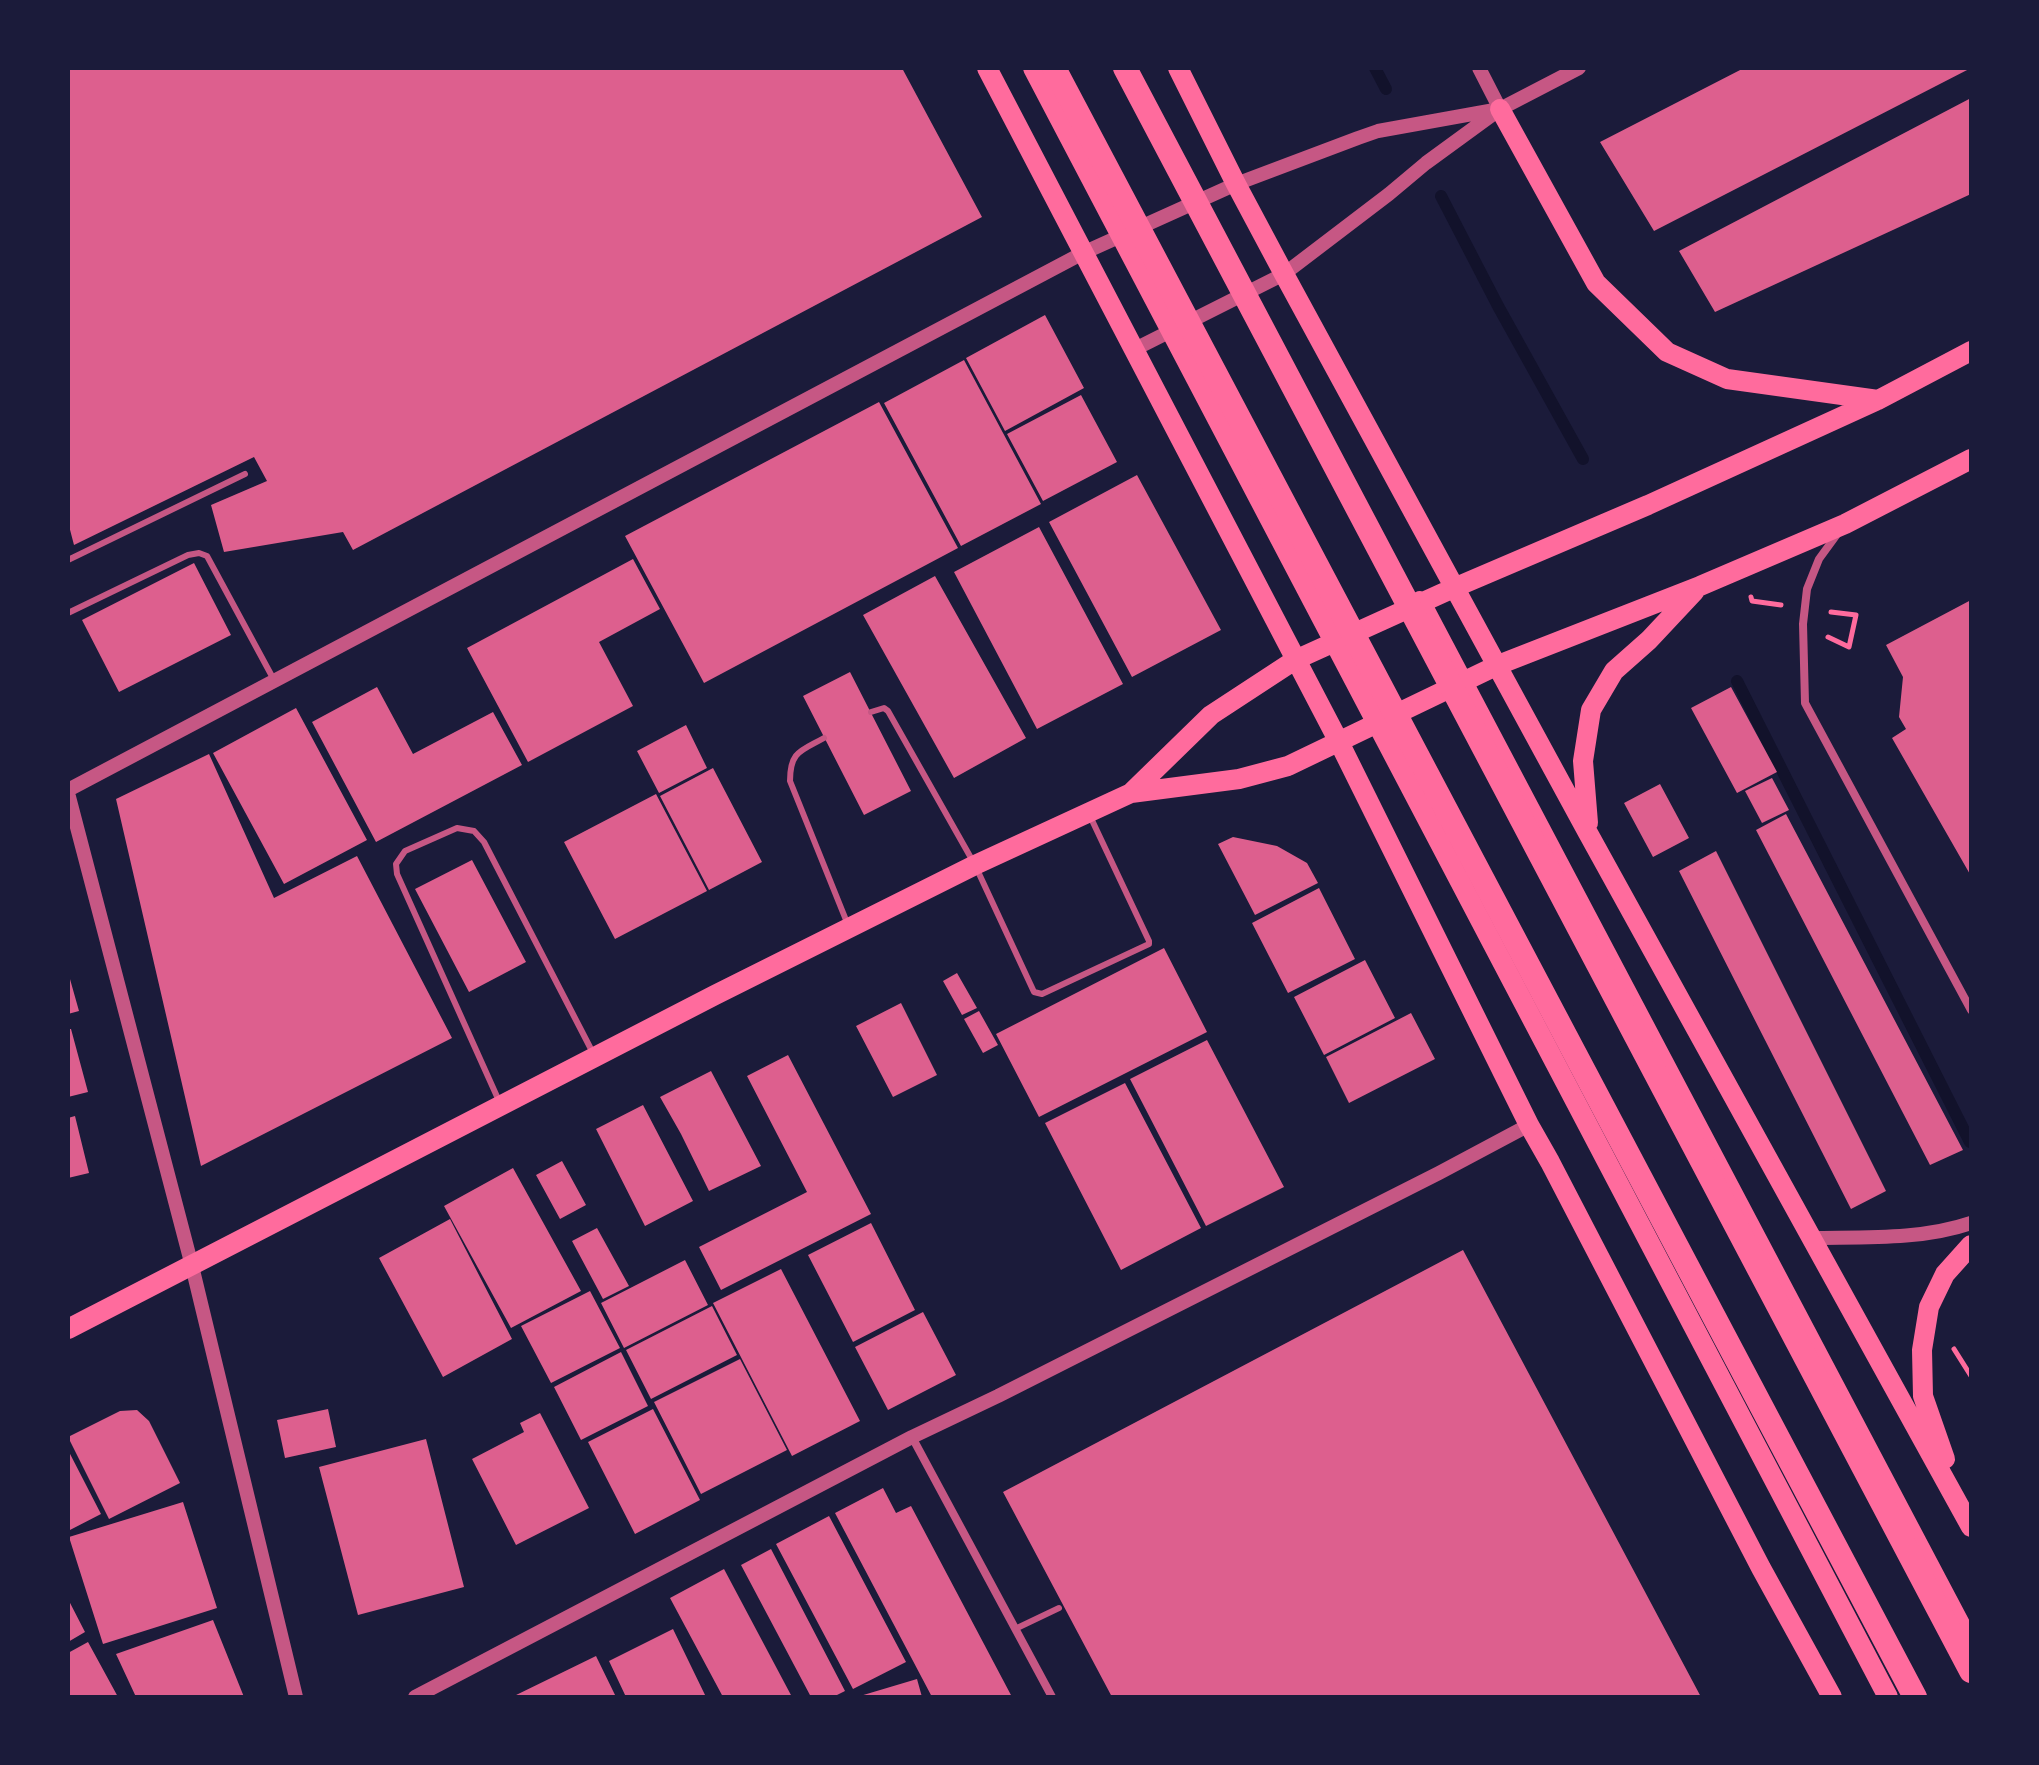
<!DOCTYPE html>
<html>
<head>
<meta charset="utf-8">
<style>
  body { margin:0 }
  #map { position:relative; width:2039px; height:1765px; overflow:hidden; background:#1b1b3a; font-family:"Times New Roman",serif }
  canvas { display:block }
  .frame { position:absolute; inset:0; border:70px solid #1b1b3a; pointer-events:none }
</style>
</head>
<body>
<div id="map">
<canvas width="2039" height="1765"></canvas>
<div class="frame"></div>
</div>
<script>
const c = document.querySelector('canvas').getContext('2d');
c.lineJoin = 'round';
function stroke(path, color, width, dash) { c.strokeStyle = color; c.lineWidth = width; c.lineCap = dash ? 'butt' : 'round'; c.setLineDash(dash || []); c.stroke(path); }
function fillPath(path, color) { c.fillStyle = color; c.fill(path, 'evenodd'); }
stroke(new Path2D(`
  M 1375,68 L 1386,89
  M 1441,196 L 1498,306 L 1583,459
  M 1737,681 L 1970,1142`), '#12122b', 12);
fillPath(new Path2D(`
  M 68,68 L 902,68 L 982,217 L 353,550 L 343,532 L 224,552 L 211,505 L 267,481 L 254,457 L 74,545 L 68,522 Z
  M 1744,68 L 1971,68 L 1654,231 L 1600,142 Z
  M 1971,98 L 1971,194 L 1715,312 L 1679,251 Z
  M 1045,315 L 1084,388 L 1005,431 L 966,358 Z
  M 964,360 L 1041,504 L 961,546 L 884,403 Z
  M 1081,395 L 1117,462 L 1043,501 L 1007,434 Z
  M 879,402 L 958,548 L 704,683 L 625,536 Z
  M 1137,475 L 1221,630 L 1132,677 L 1049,522 Z
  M 1039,527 L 1123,684 L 1037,729 L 954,572 Z
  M 633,559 L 660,609 L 599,642 L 633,706 L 528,762 L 467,648 Z
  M 194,563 L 231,635 L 119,692 L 82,620 Z
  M 935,576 L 1026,738 L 954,778 L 863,615 Z
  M 1971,600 L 1971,876 L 1892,738 L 1906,729 L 1899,717 L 1903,677 L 1886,645 Z
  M 850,672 L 911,791 L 864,815 L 803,696 Z
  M 377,687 L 413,754 L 493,712 L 522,765 L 376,842 L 312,722 Z
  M 1731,687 L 1777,772 L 1737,793 L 1691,708 Z
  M 296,708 L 367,840 L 284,884 L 213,753 Z
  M 686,725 L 707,768 L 659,793 L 637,751 Z
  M 209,754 L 274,898 L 357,856 L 452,1038 L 201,1166 L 116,799 Z
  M 713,768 L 762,862 L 709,890 L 660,796 Z
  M 1772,778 L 1789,810 L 1762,823 L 1745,791 Z
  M 1660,784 L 1689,838 L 1653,857 L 1624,803 Z
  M 656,794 L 707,891 L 615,939 L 564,842 Z
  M 1786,814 L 1963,1150 L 1930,1165 L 1756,830 Z
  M 1233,837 L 1277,846 L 1307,863 L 1318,883 L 1255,915 L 1218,844 Z
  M 1716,851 L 1886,1191 L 1851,1209 L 1679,871 Z
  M 472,860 L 526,962 L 469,992 L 415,889 Z
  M 1319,888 L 1355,959 L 1288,993 L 1252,923 Z
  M 1164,948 L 1207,1032 L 1039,1117 L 996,1034 Z
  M 1365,960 L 1395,1018 L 1324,1055 L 1294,997 Z
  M 68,972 L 79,1011 L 68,1014 Z
  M 957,973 L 977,1008 L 962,1015 L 943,981 Z
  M 901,1003 L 937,1075 L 893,1097 L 856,1026 Z
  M 979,1011 L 998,1045 L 983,1053 L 964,1019 Z
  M 1411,1013 L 1435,1059 L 1349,1103 L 1326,1057 Z
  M 68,1029 L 71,1029 L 88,1092 L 68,1097 Z
  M 1207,1040 L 1284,1187 L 1206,1226 L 1130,1079 Z
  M 788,1055 L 871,1214 L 721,1290 L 699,1247 L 807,1192 L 747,1076 Z
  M 711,1071 L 761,1166 L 709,1191 L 681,1134 L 660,1097 Z
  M 1125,1083 L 1201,1228 L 1121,1270 L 1045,1123 Z
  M 643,1105 L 693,1201 L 645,1226 L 596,1129 Z
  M 75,1116 L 89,1173 L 68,1178 L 68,1118 Z
  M 562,1161 L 586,1205 L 560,1219 L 536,1175 Z
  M 513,1168 L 581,1291 L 511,1328 L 444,1206 Z
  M 450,1219 L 512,1339 L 443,1377 L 379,1258 Z
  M 871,1223 L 915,1310 L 853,1342 L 808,1255 Z
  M 597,1228 L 629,1286 L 603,1299 L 572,1241 Z
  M 1463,1250 L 1701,1697 L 1112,1697 L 1003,1492 Z
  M 685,1260 L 708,1305 L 624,1348 L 601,1303 Z
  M 781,1269 L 860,1421 L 792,1456 L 713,1303 Z
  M 590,1291 L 620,1348 L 551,1383 L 521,1326 Z
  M 712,1306 L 737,1355 L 651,1399 L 626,1350 Z
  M 923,1312 L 956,1375 L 888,1410 L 855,1347 Z
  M 621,1352 L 648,1406 L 581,1440 L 554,1387 Z
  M 740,1359 L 787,1450 L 701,1494 L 654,1402 Z
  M 328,1409 L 336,1447 L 285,1458 L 277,1420 Z
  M 653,1409 L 700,1500 L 635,1534 L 588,1442 Z
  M 137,1410 L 149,1421 L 180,1483 L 109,1519 L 68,1437 L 120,1411 Z
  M 540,1413 L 589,1508 L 516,1545 L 472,1459 L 524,1432 L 520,1423 Z
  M 426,1439 L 464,1587 L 358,1615 L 319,1467 Z
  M 68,1450 L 101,1514 L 68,1531 Z
  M 883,1488 L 896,1513 L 911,1506 L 1012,1697 L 932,1697 L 835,1513 Z
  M 183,1502 L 217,1608 L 103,1644 L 69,1537 Z
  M 829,1516 L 906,1662 L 853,1689 L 776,1544 Z
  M 771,1549 L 845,1691 L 833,1697 L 811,1697 L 741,1565 Z
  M 724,1569 L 792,1697 L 723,1697 L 670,1598 Z
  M 68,1599 L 85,1632 L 68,1642 Z
  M 213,1620 L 244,1697 L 136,1697 L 116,1654 Z
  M 673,1629 L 706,1697 L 626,1697 L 609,1661 Z
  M 88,1642 L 118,1697 L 68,1697 L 68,1653 Z
  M 596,1656 L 616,1697 L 512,1697 Z
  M 917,1679 L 922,1697 L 860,1697 L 860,1696 Z`), '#dd5f8e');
stroke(new Path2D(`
  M 1751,597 L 1752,601 L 1781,605
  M 1828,637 L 1849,647 L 1856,615 L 1831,612
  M 1954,1349 L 1971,1376`), '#ff6b9d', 5);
stroke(new Path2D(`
  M 68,560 L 245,474
  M 68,613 L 188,555 L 199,553 L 207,556 L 274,680
  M 871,712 L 884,708 L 888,711 L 975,865 L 1034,992 L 1042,994 L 1149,944 L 1149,941 L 1090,816
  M 824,738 C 801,751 790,751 790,781 L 848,925
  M 499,1101 L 397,874 L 396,864 L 405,851 L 457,828 L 474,831 L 484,842 L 593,1053
  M 1015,1629 L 1059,1608`), '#c65784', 6);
stroke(new Path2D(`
  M 1838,533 L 1819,559 L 1807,589 L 1803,624 L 1805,703 L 1971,1010
  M 912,1437 L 1052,1697`), '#c65784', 8);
stroke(new Path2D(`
  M 1479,68 L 1500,109
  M 1133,350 L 1284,274 L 1389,194 L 1426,163 L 1500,109 L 1579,68
  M 68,790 L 1083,253 L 1236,184 L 1358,138 L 1378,131 L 1500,109
  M 68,793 L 192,1266 L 296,1697
  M 1812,1238 C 1865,1237 1921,1240 1971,1223
  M 415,1697 L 912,1437 L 998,1396 L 1439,1173 L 1529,1125`), '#c65784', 14);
stroke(new Path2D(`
  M 987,68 L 1339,742 L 1529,1125 L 1550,1162 L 1761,1568 L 1832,1697
  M 1033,68 L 1888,1697
  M 1178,68 L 1236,184 L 1284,274 L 1588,833 L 1971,1527
  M 1500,109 L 1596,283 L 1667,352 L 1727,379 L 1878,400
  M 1420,601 L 1971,1645
  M 1131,793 L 1211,715 L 1295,660 L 1456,587 L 1648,505 L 1878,400 L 1971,351
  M 1588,823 L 1583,761 L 1591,710 L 1614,671 L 1649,640 L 1694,592
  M 68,1329 L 715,995 L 975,865 L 1131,793 L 1239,779 L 1288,766 L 1498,665 L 1700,586 L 1845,524 L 1971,459
  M 1945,1459 L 1923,1396 L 1922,1350 L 1929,1307 L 1945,1274 L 1971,1245`), '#ff6b9d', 20);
stroke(new Path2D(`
  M 1054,68 L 1915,1697
  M 1125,68 L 1971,1671`), '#ff6b9d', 24);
</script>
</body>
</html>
